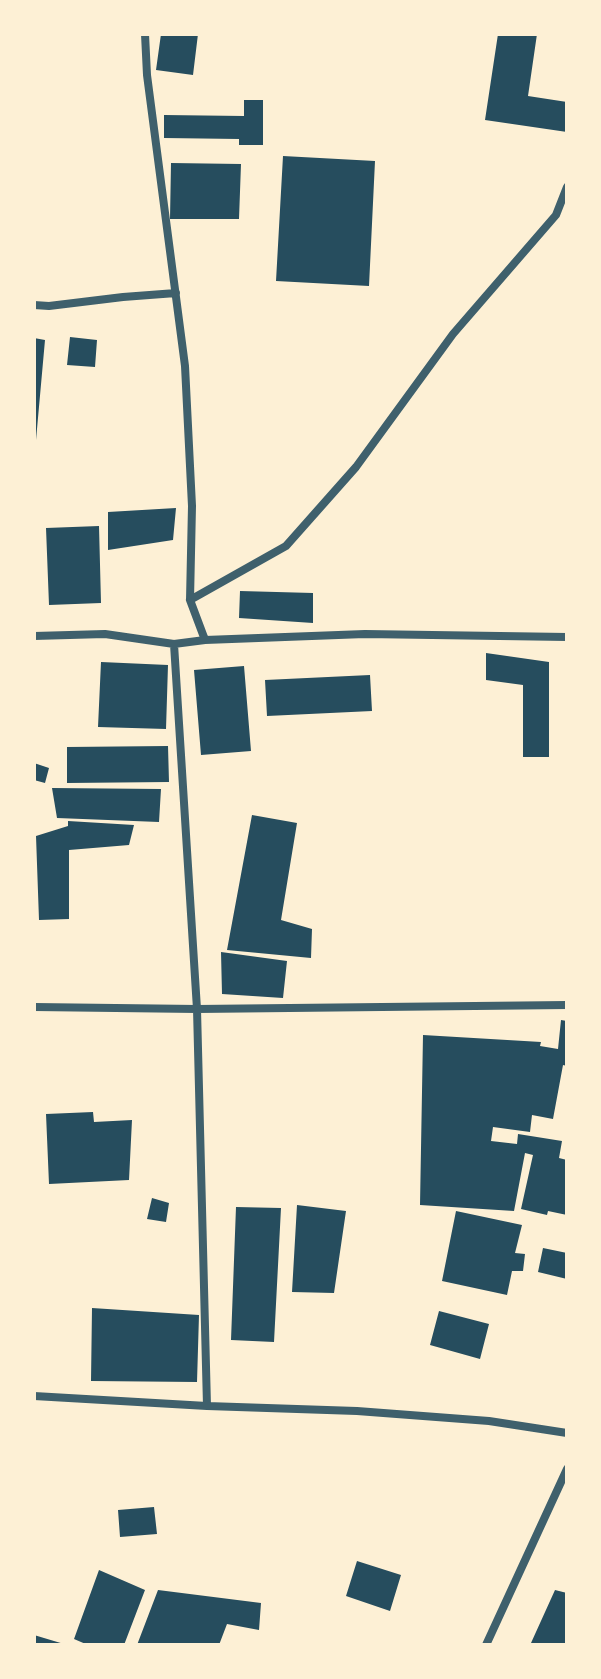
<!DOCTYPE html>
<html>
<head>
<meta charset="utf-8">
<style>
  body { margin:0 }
  #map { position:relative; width:601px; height:1679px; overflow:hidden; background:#fdf0d5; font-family:Jost,sans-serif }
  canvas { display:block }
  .frame { position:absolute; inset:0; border:36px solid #fdf0d5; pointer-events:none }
</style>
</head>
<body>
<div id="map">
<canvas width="601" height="1679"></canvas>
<div class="frame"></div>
</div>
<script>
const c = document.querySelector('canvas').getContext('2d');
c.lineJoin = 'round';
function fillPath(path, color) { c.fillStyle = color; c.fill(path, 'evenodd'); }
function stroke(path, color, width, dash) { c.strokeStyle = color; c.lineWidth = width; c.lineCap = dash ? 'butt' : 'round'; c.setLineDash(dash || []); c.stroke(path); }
fillPath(new Path2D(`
  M 161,34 L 198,34 L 193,75 L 156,70 Z
  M 498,34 L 537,34 L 528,96 L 567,102 L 567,132 L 485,120 Z
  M 244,100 L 263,100 L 263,145 L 239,145 L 239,139 L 164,138 L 164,115 L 244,116 Z
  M 283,156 L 375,161 L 369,286 L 276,281 Z
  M 171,163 L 241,164 L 239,219 L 170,219 Z
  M 70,337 L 97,340 L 95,367 L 67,365 Z
  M 34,338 L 45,340 L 36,440 L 34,440 Z
  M 176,508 L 173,540 L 108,550 L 108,512 Z
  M 99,526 L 101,603 L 49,605 L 46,528 Z
  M 240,591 L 313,593 L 313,623 L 239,618 Z
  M 486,653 L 549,662 L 549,757 L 523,757 L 523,685 L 486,680 Z
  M 101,662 L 168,665 L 166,729 L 98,727 Z
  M 244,666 L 251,751 L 201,755 L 194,670 Z
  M 370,675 L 372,711 L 267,716 L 265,680 Z
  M 168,746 L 169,782 L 67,783 L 67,747 Z
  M 34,763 L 49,768 L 45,783 L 34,780 Z
  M 52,788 L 161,789 L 159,822 L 57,818 Z
  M 252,815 L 297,823 L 281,920 L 312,929 L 311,958 L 227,950 Z
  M 68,821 L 134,825 L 129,845 L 69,850 L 69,919 L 39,920 L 36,836 L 68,826 Z
  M 221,952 L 287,961 L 283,998 L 222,994 Z
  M 561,1020 L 567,1021 L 567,1066 L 563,1065 L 553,1119 L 532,1115 L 530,1132 L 493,1127 L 491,1141 L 517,1144 L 518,1134 L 562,1141 L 559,1158 L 567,1160 L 567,1215 L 548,1211 L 547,1215 L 521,1209 L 533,1155 L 525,1153 L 514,1211 L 420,1205 L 423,1035 L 541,1042 L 540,1046 L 558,1049 Z
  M 93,1112 L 94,1122 L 132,1120 L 129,1180 L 49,1184 L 46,1114 Z
  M 152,1198 L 169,1203 L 166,1222 L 147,1219 Z
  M 297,1205 L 346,1211 L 334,1293 L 292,1292 Z
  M 236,1207 L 281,1208 L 274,1342 L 231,1340 Z
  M 456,1211 L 522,1225 L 515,1253 L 525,1254 L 523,1271 L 512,1271 L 507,1295 L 442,1281 Z
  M 543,1248 L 567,1253 L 567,1279 L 538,1272 Z
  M 92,1308 L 199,1315 L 197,1382 L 91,1381 Z
  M 439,1311 L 489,1324 L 480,1359 L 430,1345 Z
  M 154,1507 L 157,1534 L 120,1537 L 118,1510 Z
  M 357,1561 L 401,1575 L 390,1611 L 346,1596 Z
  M 99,1570 L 145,1590 L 124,1645 L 88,1645 L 74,1639 Z
  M 158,1590 L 261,1603 L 259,1630 L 227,1624 L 219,1645 L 137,1645 Z
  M 555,1590 L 567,1593 L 567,1645 L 532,1645 L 531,1643 Z
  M 34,1635 L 64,1644 L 64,1645 L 34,1645 Z`), '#264d5e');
stroke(new Path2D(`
  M 145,34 L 147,75 L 185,366 L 192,506 L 190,600 L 205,640
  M 34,305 L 49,306 L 123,297 L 176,293
  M 190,600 L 286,546 L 356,467 L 453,334 L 556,215 L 567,187
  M 34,636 L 105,634 L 174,644 L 205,640 L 365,634 L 567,637
  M 174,644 L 197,1009 L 207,1406
  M 34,1007 L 197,1009 L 567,1005
  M 34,1396 L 207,1406 L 357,1411 L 489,1421 L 567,1433
  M 486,1645 L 567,1469`), '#3f606c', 8);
</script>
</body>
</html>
